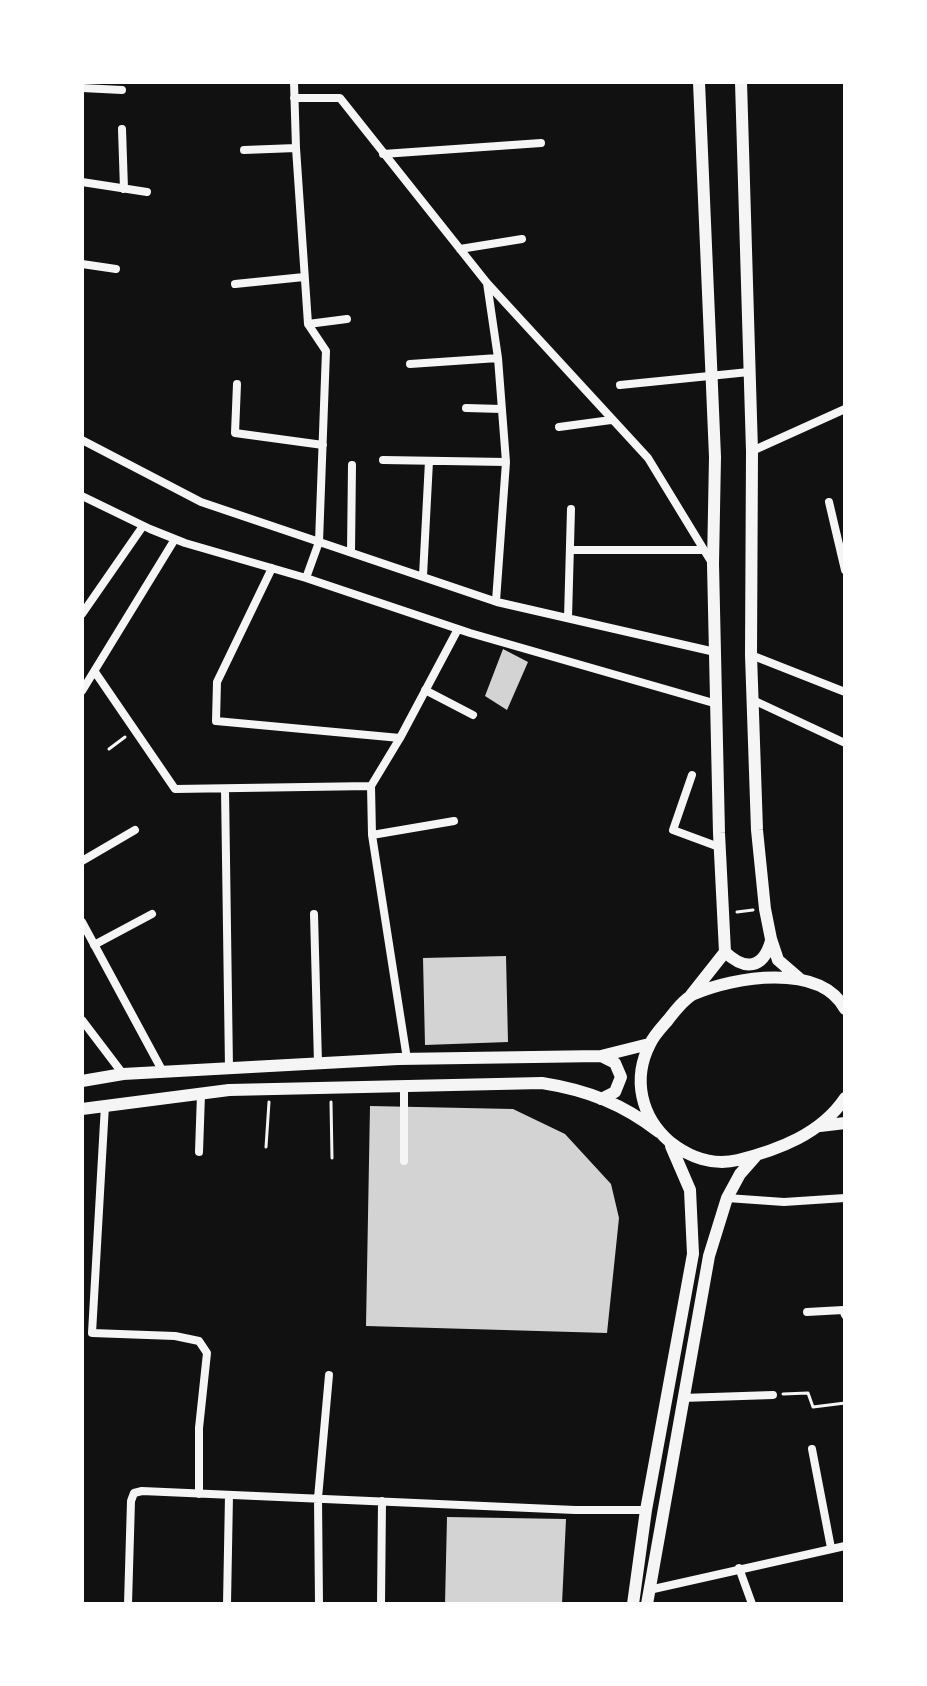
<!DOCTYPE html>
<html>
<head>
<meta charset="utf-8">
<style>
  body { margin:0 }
  #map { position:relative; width:927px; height:1686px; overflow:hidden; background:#111; font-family:Barlow,sans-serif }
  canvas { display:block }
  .frame { position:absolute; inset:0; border:84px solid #fff; pointer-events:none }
</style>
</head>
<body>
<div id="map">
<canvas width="927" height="1686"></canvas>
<div class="frame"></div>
</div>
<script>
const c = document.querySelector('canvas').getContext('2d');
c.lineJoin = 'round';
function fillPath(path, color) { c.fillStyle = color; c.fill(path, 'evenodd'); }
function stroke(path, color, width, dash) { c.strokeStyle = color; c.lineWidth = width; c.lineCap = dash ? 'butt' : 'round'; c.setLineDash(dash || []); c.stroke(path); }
fillPath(new Path2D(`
  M 503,649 L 528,662 L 507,710 L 485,696 Z
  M 506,956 L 508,1042 L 425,1045 L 423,958 Z
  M 370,1106 L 513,1109 L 565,1134 L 611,1184 L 619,1218 L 607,1333 L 366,1326 Z
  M 447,1517 L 566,1519 L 562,1604 L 445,1604 Z`), '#d3d3d3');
stroke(new Path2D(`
  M 109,749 L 125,737
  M 737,912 L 753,910
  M 331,1102 L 332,1158
  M 266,1147 L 269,1102
  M 783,1394 L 808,1393 L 813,1407 L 845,1403`), '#f5f5f5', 3);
stroke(new Path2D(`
  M 294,82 L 296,148 L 308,324 L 326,351 L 319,542 L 306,578
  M 82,88 L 122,90
  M 294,98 L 340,98 L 487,283 L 648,458 L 712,563
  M 122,129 L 124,189
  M 244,150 L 296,148
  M 383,154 L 541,143
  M 82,182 L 147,192
  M 460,249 L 522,239
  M 82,264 L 116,269
  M 487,283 L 498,358 L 506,462 L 496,601
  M 235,284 L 304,277
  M 308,324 L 347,319
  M 410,364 L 498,358
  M 237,384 L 235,433 L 323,445
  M 620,385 L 749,372
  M 466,408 L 502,409
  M 559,427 L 611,420
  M 82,440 L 201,502 L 497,602 L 715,652
  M 752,451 L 845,409
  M 383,460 L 506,462
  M 82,496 L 150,529 L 185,543 L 306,578 L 470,633 L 717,704
  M 829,502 L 845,570
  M 570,550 L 703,550
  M 351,552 L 352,465
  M 272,568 L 217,682 L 216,721 L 400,738
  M 423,576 L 429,461
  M 82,614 L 143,526
  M 568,618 L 571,509
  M 751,655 L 845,692
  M 95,672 L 175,789 L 371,786
  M 425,690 L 473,715
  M 82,691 L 175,539
  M 753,700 L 845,743
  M 692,775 L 673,830 L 719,847
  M 225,789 L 229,1068
  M 372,835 L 454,821
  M 82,861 L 135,830
  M 314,914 L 318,1063
  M 82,922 L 163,1072
  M 94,945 L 152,914
  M 82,1020 L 123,1074
  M 407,1059 L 372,835 L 371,786 L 400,738 L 458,629
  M 105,1105 L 92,1333 L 175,1336 L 199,1341 L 207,1353 L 199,1428 L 199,1494
  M 199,1152 L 201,1094
  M 404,1161 L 404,1086
  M 727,1198 L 784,1202 L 845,1198
  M 807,1312 L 843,1310 L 845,1315
  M 682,1398 L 773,1395
  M 812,1449 L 831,1548
  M 739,1568 L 752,1604
  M 649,1590 L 845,1546
  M 128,1604 L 131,1501 L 134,1493 L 142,1491 L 575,1510 L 646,1510
  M 227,1604 L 229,1495
  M 319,1604 L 318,1498 L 329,1375
  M 381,1604 L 382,1501`), '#f5f5f5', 8);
stroke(new Path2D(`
  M 741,82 L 752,451 L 751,655 L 757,830 L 765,909 L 771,939 L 778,960 L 800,979
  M 725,952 C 745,971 763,969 771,941
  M 691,995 L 725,952 L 719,833 L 713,564 L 715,457 L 699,82
  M 845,1009 C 820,962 733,977 694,994 C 684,999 675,1011 668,1020 C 662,1027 654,1035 650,1044 C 632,1079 641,1117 670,1142 C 689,1157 713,1166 738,1160 C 778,1150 821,1134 845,1098
  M 601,1056 L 615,1063 L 621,1077 L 615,1092 L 601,1099
  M 82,1081 L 123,1074 L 398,1059 L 601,1056 L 649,1044
  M 82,1109 L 229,1090 L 542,1083 C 587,1090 623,1104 659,1132
  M 820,1126 L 845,1123
  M 633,1604 L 646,1510 L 693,1254 L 690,1190 L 671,1146
  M 647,1604 L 709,1256 L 727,1198 L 740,1174 L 755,1157`), '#f5f5f5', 12);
</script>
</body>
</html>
